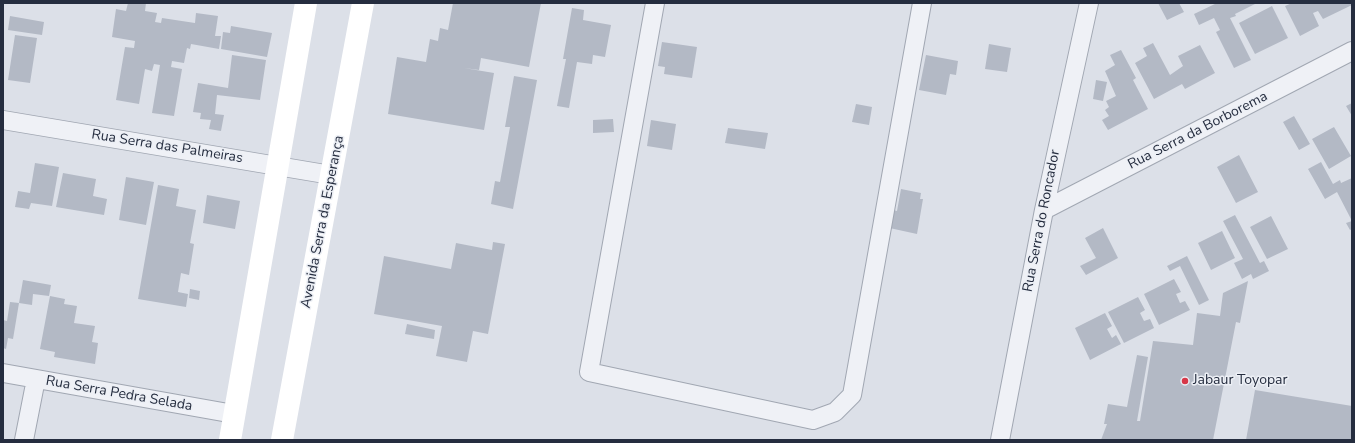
<!DOCTYPE html>
<html>
<head>
<meta charset="utf-8">
<style>
  body { margin:0 }
  #map { position:relative; width:1355px; height:443px; overflow:hidden; background:#dce0e8; font-family:"Nunito Sans",sans-serif }
  canvas { display:block }
  .frame { position:absolute; inset:0; border:4px solid #252d3f; pointer-events:none }
</style>
</head>
<body>
<div id="map">
<canvas width="1355" height="443"></canvas>
<div class="frame"></div>
</div>
<script>
const c = document.querySelector('canvas').getContext('2d');
c.lineJoin = 'round';
function fillPath(path, color) { c.fillStyle = color; c.fill(path, 'evenodd'); }
function stroke(path, color, width, dash) { c.strokeStyle = color; c.lineWidth = width; c.lineCap = dash ? 'butt' : 'round'; c.setLineDash(dash || []); c.stroke(path); }
function write(font, color, halo, rows, align = 'center') {
  c.font = font + ' "Nunito Sans",sans-serif'; c.lineWidth = 3; c.setLineDash([]); c.textBaseline = 'middle'; c.strokeStyle = halo; c.fillStyle = color; for (const [text, x, y, turn = 0] of rows) {
    c.save(); c.translate(x, y); c.rotate((+turn || 0) * Math.PI / 180); c.textAlign = isNaN(turn) ? turn : align; if (halo) c.strokeText(text, 0, 0); c.fillText(text, 0, 0); c.restore();
  }
}
fillPath(new Path2D(`
  M 128,3 L 146,3 L 145,11 L 157,13 L 155,22 L 161,23 L 162,18 L 195,23 L 196,13 L 218,16 L 215,36 L 221,36 L 219,49 L 191,44 L 190,49 L 187,48 L 184,63 L 172,61 L 171,67 L 182,69 L 174,116 L 152,113 L 160,65 L 154,64 L 152,71 L 145,69 L 139,104 L 116,100 L 125,47 L 134,48 L 135,41 L 112,37 L 116,9 L 126,11 Z
  M 453,3 L 541,3 L 529,67 L 481,58 L 479,70 L 464,68 L 494,73 L 484,130 L 388,114 L 397,57 L 426,62 L 430,39 L 438,41 L 440,28 L 448,30 Z
  M 1158,3 L 1179,3 L 1184,12 L 1167,20 Z
  M 1217,3 L 1257,3 L 1235,14 L 1236,16 L 1230,18 L 1251,60 L 1234,68 L 1216,32 L 1220,30 L 1214,18 L 1199,25 L 1194,14 Z
  M 1292,3 L 1352,3 L 1352,5 L 1323,19 L 1318,11 L 1313,13 L 1319,26 L 1300,36 L 1285,6 Z
  M 1272,6 L 1288,38 L 1255,54 L 1239,23 Z
  M 572,8 L 584,10 L 583,20 L 611,25 L 605,57 L 593,55 L 592,64 L 577,62 L 569,108 L 557,106 L 566,59 L 563,59 Z
  M 10,16 L 44,22 L 42,35 L 8,30 Z
  M 231,26 L 272,33 L 267,57 L 221,49 L 223,32 L 230,33 Z
  M 15,35 L 37,38 L 30,83 L 8,80 Z
  M 662,42 L 697,47 L 692,78 L 664,74 L 665,67 L 658,66 Z
  M 1153,43 L 1170,75 L 1183,66 L 1178,56 L 1200,45 L 1215,73 L 1185,89 L 1182,84 L 1154,99 L 1135,63 L 1147,56 L 1143,48 Z
  M 989,44 L 1011,48 L 1007,72 L 985,69 Z
  M 1121,50 L 1136,78 L 1133,80 L 1148,109 L 1108,130 L 1102,120 L 1109,116 L 1105,110 L 1109,107 L 1106,101 L 1116,96 L 1105,71 L 1115,65 L 1110,55 Z
  M 232,55 L 266,60 L 260,100 L 217,95 L 215,114 L 224,115 L 221,131 L 209,129 L 211,120 L 200,119 L 201,113 L 193,112 L 198,83 L 228,88 Z
  M 926,55 L 958,61 L 956,75 L 950,74 L 946,95 L 919,90 Z
  M 514,76 L 537,80 L 513,209 L 491,204 L 495,181 L 500,182 L 510,127 L 505,127 Z
  M 1096,80 L 1107,82 L 1103,101 L 1093,99 Z
  M 1352,103 L 1352,116 L 1346,106 Z
  M 856,104 L 872,107 L 869,125 L 852,122 Z
  M 1294,116 L 1310,144 L 1299,150 L 1283,122 Z
  M 613,119 L 614,132 L 593,133 L 593,120 Z
  M 651,120 L 676,124 L 672,150 L 647,146 Z
  M 1334,127 L 1351,156 L 1329,169 L 1312,139 Z
  M 728,128 L 768,133 L 765,149 L 725,143 Z
  M 1239,155 L 1258,192 L 1236,203 L 1217,167 Z
  M 1321,162 L 1333,184 L 1340,180 L 1341,183 L 1352,178 L 1352,229 L 1350,230 L 1346,223 L 1352,221 L 1337,192 L 1325,199 L 1308,169 Z
  M 35,163 L 59,167 L 52,206 L 31,203 L 29,209 L 15,207 L 18,191 L 30,193 Z
  M 63,173 L 96,179 L 93,196 L 107,199 L 104,215 L 56,207 Z
  M 126,177 L 154,182 L 146,225 L 119,220 Z
  M 158,185 L 179,189 L 176,206 L 196,210 L 190,243 L 194,244 L 189,275 L 181,273 L 178,292 L 188,294 L 186,307 L 138,299 Z
  M 901,189 L 921,193 L 920,199 L 923,199 L 917,234 L 885,227 L 889,209 L 897,211 Z
  M 207,195 L 240,201 L 235,229 L 203,223 Z
  M 1235,215 L 1260,263 L 1264,261 L 1269,271 L 1253,279 L 1251,274 L 1242,279 L 1234,263 L 1243,259 L 1223,221 Z
  M 1271,216 L 1288,249 L 1267,259 L 1250,227 Z
  M 1103,228 L 1118,258 L 1086,275 L 1080,266 L 1096,258 L 1085,238 Z
  M 1222,231 L 1235,258 L 1211,270 L 1198,243 Z
  M 493,242 L 505,244 L 488,334 L 473,331 L 467,362 L 436,356 L 442,326 L 374,314 L 384,256 L 451,269 L 456,243 L 492,250 Z
  M 1187,256 L 1209,300 L 1199,305 L 1180,266 L 1170,271 L 1167,266 Z
  M 1174,279 L 1181,292 L 1176,294 L 1180,303 L 1185,301 L 1190,310 L 1159,325 L 1144,294 Z
  M 23,280 L 51,285 L 49,296 L 33,294 L 32,305 L 19,303 Z
  M 1248,281 L 1240,323 L 1236,322 L 1213,440 L 1101,440 L 1107,424 L 1104,424 L 1108,404 L 1127,407 L 1137,355 L 1148,357 L 1137,421 L 1140,421 L 1153,341 L 1193,345 L 1197,313 L 1220,316 L 1223,293 Z
  M 190,289 L 200,291 L 199,300 L 189,298 Z
  M 50,296 L 65,299 L 64,304 L 77,306 L 74,323 L 95,326 L 92,342 L 98,343 L 95,364 L 54,357 L 55,352 L 40,349 Z
  M 1138,297 L 1145,310 L 1140,313 L 1144,321 L 1150,319 L 1154,328 L 1124,343 L 1108,312 Z
  M 10,302 L 19,303 L 13,339 L 8,338 L 6,349 L 3,348 L 3,320 L 7,321 Z
  M 1105,313 L 1112,326 L 1107,329 L 1112,338 L 1116,335 L 1121,344 L 1090,360 L 1075,328 Z
  M 407,324 L 435,330 L 434,339 L 405,334 Z
  M 1255,390 L 1352,406 L 1352,440 L 1246,440 Z`), '#b3b9c5');
const street = new Path2D(`
  M 655,3 L 589,372 L 813,420 L 835,412 L 852,395 L 922,3
  M 3,120 L 331,175
  M 1044,210 L 1352,51
  M 3,373 L 234,414
  M 24,440 L 36,379
  M 1000,440 L 1044,210 L 1089,3`);
stroke(street, '#a1a7b2', 20);
stroke(street, '#eff1f6', 18);
stroke(new Path2D(`
  M 230,440 L 306,3
  M 282,440 L 363,3`), '#fff', 22);
for (const [x, y, r, color] of [
  [1185,381,4,"#d73748"]
]) { const dot = new Path2D(); dot.arc(x, y, r, 0, 2 * Math.PI); c.fillStyle = color; c.fill(dot); stroke(dot, '#eceff5', 1.5); }
write('14px', '#252d3f', '#eceff5', [
  ["Rua Serra da Borborema",1198,131,-27],
  ["Rua Serra das Palmeiras",167,147,9],
  ["Rua Serra do Roncador",1042,221,-79],
  ["Avenida Serra da Esperança",323,222,-79],
  ["Rua Serra Pedra Selada",119,394,10]
]);
write('14px', '#252d3f', '#eceff5', [
  ["Jabaur Toyopar",1193,381]
], 'left');
</script>
</body>
</html>
